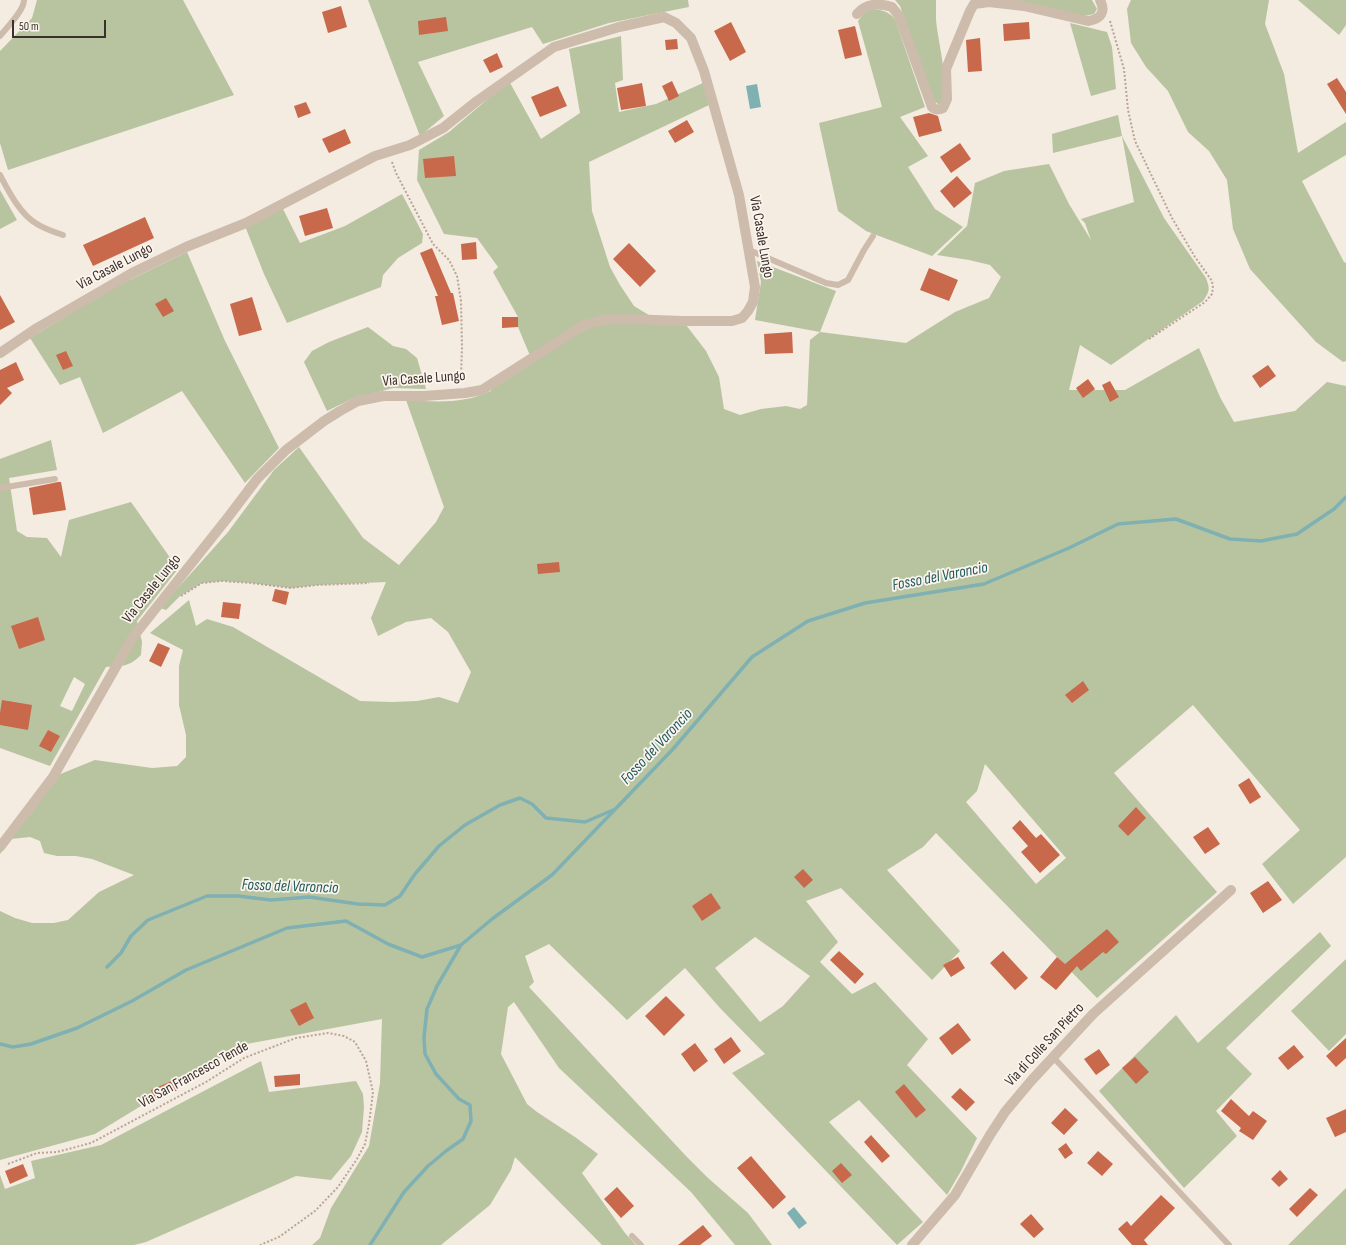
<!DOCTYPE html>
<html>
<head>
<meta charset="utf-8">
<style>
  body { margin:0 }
  #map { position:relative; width:1346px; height:1245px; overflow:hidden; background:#f4ebe1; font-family:"Sofia Sans Condensed",sans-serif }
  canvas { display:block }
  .scale { position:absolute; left:12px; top:20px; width:94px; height:18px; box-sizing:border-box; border:2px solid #3b302b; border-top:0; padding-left:5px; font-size:12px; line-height:14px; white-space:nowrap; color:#3b302b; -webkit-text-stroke:3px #fbf5ee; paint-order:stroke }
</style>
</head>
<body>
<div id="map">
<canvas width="1346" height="1245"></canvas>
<div class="scale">50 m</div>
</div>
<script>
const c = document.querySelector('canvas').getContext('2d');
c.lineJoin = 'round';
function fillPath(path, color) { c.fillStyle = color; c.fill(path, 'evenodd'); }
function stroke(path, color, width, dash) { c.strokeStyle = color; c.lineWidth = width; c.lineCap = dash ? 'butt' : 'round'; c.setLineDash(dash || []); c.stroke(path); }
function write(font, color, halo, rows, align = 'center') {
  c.font = font + ' "Sofia Sans Condensed",sans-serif'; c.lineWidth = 3.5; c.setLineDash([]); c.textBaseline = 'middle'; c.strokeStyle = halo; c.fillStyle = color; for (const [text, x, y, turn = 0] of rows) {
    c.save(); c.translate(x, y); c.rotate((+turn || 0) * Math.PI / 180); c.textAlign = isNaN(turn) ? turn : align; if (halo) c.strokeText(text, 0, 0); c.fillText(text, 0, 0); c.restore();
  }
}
fillPath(new Path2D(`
  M 37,0 L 183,0 L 234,95 L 8,170 L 0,143 L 0,51 L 32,18 Z
  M 368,0 L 688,0 L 689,7 L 609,23 L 543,44 L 532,27 L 418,62 L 444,116 L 420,136 Z
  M 895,0 L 936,0 C 936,6 936,12 936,19 C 937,39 951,87 941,104 L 938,104 L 932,99 L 900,6 Z
  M 1007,0 L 1092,0 L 1097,9 L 1094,14 L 1084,16 Z
  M 1131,0 L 1269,0 L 1265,24 L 1284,74 L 1298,153 L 1346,122 L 1346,155 L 1302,181 L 1344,262 L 1346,263 L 1346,361 L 1343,362 L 1316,342 L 1250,269 L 1233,229 L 1227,180 L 1209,151 L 1188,132 L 1168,91 L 1146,67 L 1131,43 L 1127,9 Z
  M 1298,0 L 1346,0 L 1346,25 L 1339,35 Z
  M 873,9 C 883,10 889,12 895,19 L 925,107 L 900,117 L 928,156 L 908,167 L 935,209 L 963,227 L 932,256 L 866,231 L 838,211 L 819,123 L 882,107 L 858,21 L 865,12 Z
  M 1070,23 L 1107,32 L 1112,47 L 1116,89 L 1091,96 Z
  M 621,36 L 623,80 L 615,83 L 619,112 L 656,104 L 703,83 L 709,105 L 589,162 L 592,211 L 610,267 L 620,285 L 634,306 L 657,320 L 683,321 L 706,351 L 719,377 L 724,409 L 740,415 L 761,409 L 786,406 L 800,409 L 807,405 L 810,340 L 820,332 L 755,320 L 761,282 L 757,261 L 836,291 L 820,332 L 906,343 L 955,312 L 989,298 L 1001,277 L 990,265 L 969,260 L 937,255 L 967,226 L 975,183 L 1004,171 L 1049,164 L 1069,204 L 1091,240 L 1085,223 L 1081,219 L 1134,202 L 1122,136 L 1053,153 L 1052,134 L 1118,115 L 1122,136 L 1164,218 L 1206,278 C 1210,289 1210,291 1203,301 L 1111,365 L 1080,345 L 1069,390 L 1125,390 L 1199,348 L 1220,397 L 1234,422 L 1295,411 L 1327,382 L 1346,386 L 1346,857 L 1293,904 L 1262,864 L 1300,830 L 1193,705 L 1114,773 L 1217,892 L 1097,998 L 936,833 L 923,847 L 887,870 L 960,951 L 932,980 L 841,888 L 806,901 L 838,942 L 820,962 L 852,994 L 875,982 L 928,1039 L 907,1065 L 977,1138 L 961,1171 L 947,1195 L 859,1100 L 829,1122 L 923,1222 L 897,1245 L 732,1073 L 765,1054 L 720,1008 L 685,968 L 627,1020 L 549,944 L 525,956 L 534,982 L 529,987 L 686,1156 L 708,1178 L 748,1213 L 772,1245 L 735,1245 L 691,1192 L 559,1068 L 514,1002 L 508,1007 L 501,1054 L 527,1104 L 537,1112 L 575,1137 L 598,1154 L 582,1173 L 625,1233 L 636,1245 L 602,1245 L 515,1157 L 511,1170 L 490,1205 L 441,1245 L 312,1245 L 320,1238 L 331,1208 L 369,1146 L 380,1083 L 382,1019 L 241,1045 L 95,1134 L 0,1160 L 0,911 L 15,918 L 32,923 L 54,923 L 68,920 L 99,892 L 134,875 L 92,859 L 76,856 L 57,856 L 44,853 L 40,841 L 30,837 L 11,839 L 0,854 L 0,847 L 53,777 L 95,760 L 152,768 L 177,766 L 186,757 L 186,735 L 179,705 L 179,666 L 183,650 L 150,633 L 189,600 L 196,626 L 207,619 L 233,627 L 360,701 L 392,702 L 417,701 L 439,697 L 458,703 L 471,672 L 448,632 L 431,618 L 406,622 L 378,636 L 371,618 L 386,582 L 317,585 L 291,588 L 251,583 L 222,581 L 202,583 L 180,596 L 166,610 L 160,608 L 228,532 L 274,470 L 299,447 L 363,538 L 399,565 L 436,522 L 444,507 L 406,400 C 436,402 464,404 491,391 L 493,382 L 531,358 L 518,327 L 518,317 L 493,272 L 498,267 L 477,238 L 444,234 L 417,180 L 419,150 L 449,132 L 509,81 L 541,139 L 580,113 L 569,49 ZM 985,764 L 1066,858 L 1036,884 L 966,802 L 977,791 ZM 755,937 L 810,976 L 783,1006 L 760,1022 L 715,968 Z
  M 0,190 L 17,220 L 0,229 Z
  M 402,194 L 423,234 L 422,243 L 398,258 L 383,275 L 381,287 L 287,323 L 264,274 L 245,226 L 282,207 L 300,243 L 345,226 Z
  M 187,252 L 225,341 L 279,448 L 245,483 L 182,391 L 103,433 L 80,377 L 60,385 L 30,338 L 115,287 Z
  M 368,327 L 393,346 L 406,349 L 417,358 L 426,389 L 393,388 L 352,399 L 327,411 L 304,362 L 312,351 L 329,342 Z
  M 51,440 L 57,470 L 9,478 L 17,531 L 27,537 L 47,538 L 61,557 L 69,520 L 131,502 L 178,569 L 137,621 L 142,642 L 141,655 C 129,667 122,666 106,667 L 50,766 L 0,748 L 0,459 ZM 74,677 L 85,684 L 72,711 L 60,706 Z
  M 1320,932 L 1331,946 L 1226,1048 L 1252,1074 L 1216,1111 L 1237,1136 L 1184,1188 L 1099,1091 L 1176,1015 L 1198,1043 Z
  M 1346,959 L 1346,1034 L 1329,1051 L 1291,1011 Z
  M 261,1061 L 269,1092 L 356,1081 L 363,1094 L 364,1107 L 362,1132 L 351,1156 L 331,1180 L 296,1176 L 146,1242 L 134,1245 L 0,1245 L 0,1175 L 5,1189 L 35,1178 L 31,1161 L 101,1145 Z
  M 1346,1188 L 1346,1245 L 1288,1245 Z`), '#b8c4a0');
fillPath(new Path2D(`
  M 757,84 L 761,107 L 750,109 L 746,86 Z
  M 794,1207 L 807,1223 L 799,1229 L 787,1213 Z`), '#7fb0b2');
stroke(new Path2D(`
  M 107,967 L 121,953 L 131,936 L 148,920 L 207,896 L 238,896 L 271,900 L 309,897 L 358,904 L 385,905 L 400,896 L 415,874 L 439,846 L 465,825 L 500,805 L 520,798 L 532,804 L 546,818 L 585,822 L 613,810
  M 0,1044 L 13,1047 L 31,1044 L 77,1028 L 132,1001 L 186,970 L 287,928 L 346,921 L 388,944 L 422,957 L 461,945 L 492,919 L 552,875 L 673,749 L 752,657 L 808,621 L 865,603 L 984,584 L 1069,548 L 1118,524 L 1176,519 L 1230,539 L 1261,541 L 1297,534 L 1334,509 L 1346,497
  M 370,1245 L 404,1192 L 428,1166 L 446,1151 L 463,1139 L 471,1121 L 470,1105 L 459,1099 L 436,1074 L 425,1054 L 424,1037 L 427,1009 L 437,986 L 461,945`), '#7fb0b2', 3.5);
fillPath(new Path2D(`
  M 341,6 L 347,27 L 328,33 L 322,12 Z
  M 446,17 L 448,31 L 419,35 L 418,21 Z
  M 731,22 L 746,52 L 730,61 L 714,31 Z
  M 1029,22 L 1030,39 L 1004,41 L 1003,24 Z
  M 855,26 L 862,55 L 845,59 L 838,30 Z
  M 980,38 L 982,71 L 968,72 L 966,40 Z
  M 677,39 L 678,49 L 666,50 L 665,40 Z
  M 497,53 L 503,67 L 490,73 L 483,60 Z
  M 1337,78 L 1346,92 L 1346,114 L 1327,84 Z
  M 672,81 L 679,96 L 669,101 L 662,86 Z
  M 642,83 L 646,106 L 621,110 L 617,88 Z
  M 558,86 L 567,106 L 540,117 L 531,97 Z
  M 306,102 L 311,113 L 298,118 L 294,106 Z
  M 929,113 L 938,116 L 942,131 L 919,137 L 913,117 Z
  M 687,120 L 694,132 L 675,143 L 668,131 Z
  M 345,129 L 351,143 L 329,153 L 322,139 Z
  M 960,143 L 971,159 L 951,173 L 940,157 Z
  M 454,156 L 456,176 L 425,178 L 423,159 Z
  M 957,176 L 972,193 L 954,208 L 940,191 Z
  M 327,208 L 333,228 L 305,236 L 299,216 Z
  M 145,217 L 154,238 L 93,266 L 83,245 Z
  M 476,242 L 477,259 L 462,260 L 461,244 Z
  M 629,243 L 656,271 L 640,287 L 613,259 Z
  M 432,248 L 451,293 L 453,293 L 459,321 L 442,325 L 435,296 L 438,296 L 420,253 Z
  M 929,268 L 958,280 L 949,301 L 920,290 Z
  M 0,295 L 15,322 L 0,330 Z
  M 252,297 L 262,330 L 239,336 L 230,304 Z
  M 166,298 L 174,311 L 163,317 L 155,304 Z
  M 502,317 L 518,317 L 518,327 L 502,328 Z
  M 792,332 L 793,353 L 765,354 L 764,334 Z
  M 66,351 L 73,366 L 63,370 L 56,355 Z
  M 16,362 L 24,380 L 7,388 L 12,393 L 0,405 L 0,370 Z
  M 1268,365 L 1276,376 L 1260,388 L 1252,376 Z
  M 1088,379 L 1095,389 L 1083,398 L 1076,388 Z
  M 1110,381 L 1119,397 L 1110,402 L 1102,385 Z
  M 58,482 L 61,482 L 66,510 L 33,515 L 29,488 Z
  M 559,562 L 560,572 L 538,574 L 537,564 Z
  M 275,589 L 289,592 L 286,605 L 272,601 Z
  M 223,602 L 241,604 L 239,619 L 221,617 Z
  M 38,617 L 45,640 L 19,649 L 11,626 Z
  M 158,643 L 170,648 L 161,667 L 149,661 Z
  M 1083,681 L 1089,690 L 1072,703 L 1065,695 Z
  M 2,700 L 32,705 L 28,730 L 0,725 L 0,713 Z
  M 48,730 L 60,736 L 51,752 L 39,746 Z
  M 1249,778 L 1261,797 L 1250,804 L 1238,785 Z
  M 1136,807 L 1146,818 L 1128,836 L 1118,826 Z
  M 1020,820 L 1036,838 L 1041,834 L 1060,855 L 1040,873 L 1021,852 L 1028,846 L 1012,828 Z
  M 1208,827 L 1220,844 L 1205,854 L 1193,837 Z
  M 803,869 L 813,880 L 804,888 L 794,877 Z
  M 1268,881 L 1282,900 L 1263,913 L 1250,893 Z
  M 711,893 L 721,908 L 702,921 L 692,906 Z
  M 1107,929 L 1119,942 L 1106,954 L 1103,952 L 1081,971 L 1077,966 L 1056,990 L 1040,977 L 1057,957 L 1065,964 Z
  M 839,951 L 864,974 L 855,984 L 830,960 Z
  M 1003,951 L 1028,978 L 1015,990 L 990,963 Z
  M 958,957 L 965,968 L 951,977 L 943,965 Z
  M 666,996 L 685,1015 L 664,1036 L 645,1016 Z
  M 306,1002 L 314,1018 L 299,1026 L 290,1010 Z
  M 958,1023 L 971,1040 L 952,1055 L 939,1038 Z
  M 731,1037 L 741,1051 L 724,1064 L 714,1049 Z
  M 1346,1038 L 1346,1058 L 1336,1067 L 1326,1056 Z
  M 695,1043 L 708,1061 L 694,1072 L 681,1054 Z
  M 1294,1045 L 1304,1057 L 1288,1070 L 1278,1058 Z
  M 1099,1049 L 1110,1065 L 1096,1075 L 1084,1059 Z
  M 1135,1057 L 1149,1072 L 1136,1084 L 1122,1068 Z
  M 300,1074 L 300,1085 L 275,1087 L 274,1076 Z
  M 174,1080 L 178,1090 L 155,1100 L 151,1090 Z
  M 904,1084 L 926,1110 L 916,1118 L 895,1092 Z
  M 960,1088 L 975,1102 L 966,1111 L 951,1097 Z
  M 1231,1099 L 1249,1116 L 1253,1111 L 1267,1121 L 1253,1140 L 1239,1131 L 1241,1128 L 1221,1111 Z
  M 1065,1108 L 1078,1120 L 1064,1135 L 1051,1123 Z
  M 1346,1109 L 1346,1132 L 1335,1137 L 1326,1118 Z
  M 871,1135 L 890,1156 L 882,1163 L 864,1142 Z
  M 1066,1143 L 1073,1153 L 1065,1159 L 1058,1149 Z
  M 1098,1151 L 1113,1164 L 1102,1176 L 1087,1163 Z
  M 751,1156 L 786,1197 L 773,1209 L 737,1168 Z
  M 841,1163 L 852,1175 L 842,1183 L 832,1171 Z
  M 23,1164 L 28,1176 L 10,1184 L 5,1171 Z
  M 1280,1170 L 1288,1179 L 1279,1187 L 1271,1179 Z
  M 617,1187 L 634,1206 L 621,1218 L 604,1199 Z
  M 1310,1188 L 1318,1195 L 1297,1217 L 1289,1209 Z
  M 1161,1195 L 1175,1208 L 1144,1240 L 1148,1245 L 1132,1245 L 1118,1229 L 1127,1221 L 1131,1226 Z
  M 1031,1214 L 1044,1229 L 1034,1238 L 1020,1224 Z
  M 703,1225 L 712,1236 L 700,1245 L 678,1245 Z`), '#c8694b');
stroke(new Path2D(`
  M 1110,21 L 1124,69 L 1128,110 L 1135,141 L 1172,218 L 1195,257 L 1212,281 L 1213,288 L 1212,294 L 1205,302 L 1149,339
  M 392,162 L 396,173 L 433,244 L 449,260 L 457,276 L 461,301 L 462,347 L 461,376 L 463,383
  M 181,596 L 202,583 L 222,581 L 251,583 L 291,588 L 317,585 L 369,583
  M 8,1164 L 37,1153 L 57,1152 L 91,1143 L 206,1082 L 244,1058 L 296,1038 L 328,1033 L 344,1036 L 355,1042 L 366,1061 L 373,1092 L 369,1124 L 365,1144 L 357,1159 L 338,1187 L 315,1211 L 279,1237 L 260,1245`), '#b9a596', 2, [2, 2]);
stroke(new Path2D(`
  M 0,36 C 7,27 24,11 24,0
  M 0,175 C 9,192 20,214 37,224 C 45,229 54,232 63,235
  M 749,250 L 826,283 L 838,285 L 848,280 L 864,250 L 873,236
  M 0,488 L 55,479
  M 1053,1057 L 1229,1245
  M 632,1236 L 641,1245`), '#cdbbac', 6);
stroke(new Path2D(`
  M 857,14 C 867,3 878,3 892,7 L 899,16 L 932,107 C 935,110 939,110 943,108 L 947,99 L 946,69 L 970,11 L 974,4 L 989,2 L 1024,6 L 1088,21 C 1101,19 1106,12 1100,0
  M 0,353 L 37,328 L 132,273 L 186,247 L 246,223 L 375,156 L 410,145 L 443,128 L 477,101 L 554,47 L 619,27 L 664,17 L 676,23 L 691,38 L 704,71 L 739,195 L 755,287 L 753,302 L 748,311 L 742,318 L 732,321 L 683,321 L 626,319 L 603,320 L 584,325 L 482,390 L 465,393 L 424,396 L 383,396 L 358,401 L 340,411 L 324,421 L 286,450 L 257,479 L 229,516 L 133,637 L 53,777 L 0,847
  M 912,1245 L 955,1195 L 990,1135 L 1005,1112 L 1031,1081 L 1093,1014 L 1231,890`), '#cdbbac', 10);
write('15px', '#3b302b', '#fbf5ee', [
  ["Via Casale Lungo",761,237,80],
  ["Via Casale Lungo",115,267,-28],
  ["Via Casale Lungo",424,379,-4],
  ["Via Casale Lungo",152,589,-51],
  ["Via di Colle San Pietro",1045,1045,-47],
  ["Via San Francesco Tende",194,1075,-29]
]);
write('italic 16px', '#1f5a5e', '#fbf5ee', [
  ["Fosso del Varoncio",940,577,-11],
  ["Fosso del Varoncio",657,747,-47],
  ["Fosso del Varoncio",290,887,2]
]);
</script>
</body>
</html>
